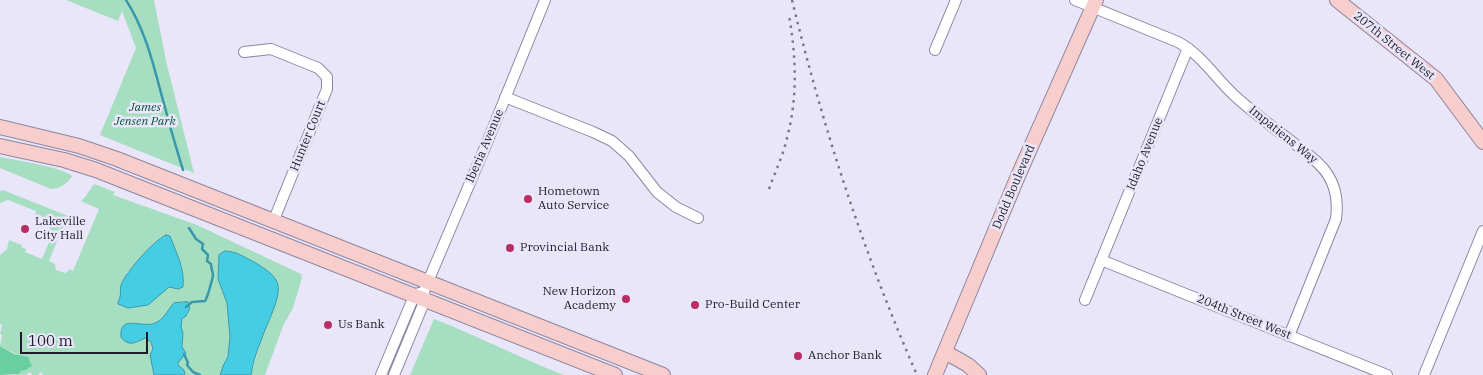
<!DOCTYPE html>
<html>
<head>
<meta charset="utf-8">
<style>
  body { margin:0 }
  #map { position:relative; width:1483px; height:375px; overflow:hidden; background:#eae6fa; font-family:"IBM Plex Serif",serif }
  canvas { display:block }
  .scale { position:absolute; left:20px; top:332px; width:128px; height:22px; box-sizing:border-box; border:2px solid #1f1c28; border-top:0; padding-left:6px; font-size:15px; line-height:18px; white-space:nowrap; color:#1f1c28; -webkit-text-stroke:4px #eae6fa; paint-order:stroke }
</style>
</head>
<body>
<div id="map">
<canvas width="1483" height="375"></canvas>
<div class="scale">100 m</div>
</div>
<script>
const c = document.querySelector('canvas').getContext('2d');
c.lineJoin = 'round';
function fillPath(path, color) { c.fillStyle = color; c.fill(path, 'evenodd'); }
function stroke(path, color, width, dash) { c.strokeStyle = color; c.lineWidth = width; c.lineCap = dash ? 'butt' : 'round'; c.setLineDash(dash || []); c.stroke(path); }
function write(font, color, halo, rows, align = 'center') {
  c.font = font + ' "IBM Plex Serif",serif'; c.lineWidth = 5; c.setLineDash([]); c.textBaseline = 'middle'; c.strokeStyle = halo; c.fillStyle = color; for (const [text, x, y, turn = 0] of rows) {
    c.save(); c.translate(x, y); c.rotate((+turn || 0) * Math.PI / 180); c.textAlign = isNaN(turn) ? turn : align; if (halo) c.strokeText(text, 0, 0); c.fillText(text, 0, 0); c.restore();
  }
}
fillPath(new Path2D(`
  M 66,0 L 154,0 L 167,65 L 194,173 L 100,135 L 136,48 L 122,11 L 118,21 Z
  M 0,157 C 15,160 63,167 72,176 C 68,183 60,189 51,189 L 0,168 Z
  M 94,184 L 115,192 L 113,195 L 197,225 L 301,274 L 302,278 L 293,308 L 283,326 L 265,375 L 251,375 L 262,336 L 276,300 L 269,272 L 232,251 L 225,251 L 219,256 L 218,279 L 227,303 L 230,337 L 228,357 L 224,364 L 220,375 L 185,375 L 184,370 L 178,366 L 178,363 L 182,358 L 183,333 L 181,327 L 181,323 L 190,308 L 182,302 L 174,303 C 168,309 164,319 155,323 C 141,330 129,313 121,333 L 136,343 L 145,338 L 151,342 L 153,349 L 150,355 L 154,375 L 43,375 L 41,372 L 38,375 L 32,375 L 30,372 L 26,375 L 12,375 L 19,374 L 21,371 L 31,367 L 18,355 L 0,346 L 2,335 L 0,334 L 2,325 L 0,324 L 0,255 L 7,249 L 9,240 L 22,245 L 21,247 L 26,249 L 25,252 L 42,259 L 49,242 L 53,239 L 57,241 L 49,261 L 55,264 L 56,270 L 65,273 L 70,269 L 73,271 L 99,209 L 81,201 L 86,196 ZM 166,235 L 170,236 L 180,262 L 175,288 L 169,286 L 165,289 L 148,305 L 128,308 L 120,305 L 120,299 L 127,273 L 151,247 L 161,238 Z
  M 3,190 L 68,216 L 58,239 L 54,237 L 53,231 L 49,228 L 52,221 L 35,214 L 36,211 L 8,200 L 0,203 L 0,191 Z
  M 434,319 C 478,336 520,358 564,375 L 410,375 Z`), '#a6dec1');
fillPath(new Path2D(`
  M 0,346 L 14,354 L 28,357 L 32,366 L 26,370 L 21,371 L 19,374 L 0,375 Z`), '#6acfa0');
const water = new Path2D(`
  M 166,235 L 170,236 C 176,252 185,269 183,287 L 178,289 L 169,287 L 148,305 L 128,308 L 118,304 C 118,301 119,300 120,297 C 121,294 120,289 121,285 C 126,272 153,241 166,235 Z
  M 225,251 C 236,251 244,257 254,262 C 262,267 273,273 277,282 C 283,295 266,325 262,338 C 257,350 253,362 251,375 L 220,375 L 224,364 L 228,357 L 230,337 L 227,303 L 218,279 L 219,255 Z
  M 188,302 L 190,308 L 186,316 L 182,319 L 181,327 L 183,333 L 182,347 L 186,353 L 178,363 L 178,365 L 184,370 L 185,375 L 154,375 L 150,355 L 153,349 L 151,342 L 145,338 C 136,343 128,347 121,337 C 119,313 143,329 155,323 C 164,320 168,309 174,303 Z`);
fillPath(water, '#45cde3');
stroke(water, '#3a98ab', 1);
stroke(new Path2D(`
  M 126,0 C 148,34 155,73 166,111 C 171,131 177,150 183,170
  M 186,307 L 192,302 L 205,301 C 207,298 212,280 213,276 C 213,272 211,268 211,264 L 207,261 L 208,255 L 202,249 L 203,244 L 196,239 L 189,228
  M 184,354 L 188,363 L 187,365 L 193,372 L 200,375`), '#3a98ab', 2.5);
const street = new Path2D(`
  M 1075,0 L 1178,42 C 1202,55 1216,79 1236,97 C 1255,114 1275,129 1295,144 C 1307,154 1320,162 1328,175 C 1337,189 1338,204 1336,219 L 1289,336
  M 935,50 L 956,0
  M 244,52 L 271,49 L 318,68 L 327,77 L 327,89 L 273,222
  M 505,97 L 593,132 L 612,141 L 629,156 L 657,192 L 676,207 L 698,218
  M 1101,260 L 1387,375
  M 1085,300 L 1188,48
  M 381,375 L 414,296 L 419,293
  M 394,375 L 425,300 L 424,291 L 486,145 L 545,0
  M 1424,375 L 1483,231`);
const secondary = new Path2D(`
  M 1337,0 L 1436,79 L 1483,142
  M 0,127 L 79,146 L 117,159 L 663,375
  M 0,146 L 64,160 L 96,170 L 615,375
  M 945,352 L 968,365 L 979,375
  M 935,375 L 1018,176 L 1096,0`);
stroke(street, '#8c85a3', 12);
stroke(secondary, '#8c85a3', 16);
stroke(street, '#fff', 10);
stroke(secondary, '#f7cecb', 14);
stroke(new Path2D(`
  M 792,0 C 823,128 864,254 917,375
  M 769,189 C 775,172 783,156 787,138 C 798,97 796,56 789,15`), '#7b7787', 2.5, [2.5, 5]);
for (const [x, y, r, color] of [
  [528,199,5,"#ba2d62"],
  [25,229,5,"#ba2d62"],
  [510,248,5,"#ba2d62"],
  [626,299,5,"#ba2d62"],
  [695,305,5,"#ba2d62"],
  [328,325,5,"#ba2d62"],
  [798,356,5,"#ba2d62"]
]) { const dot = new Path2D(); dot.arc(x, y, r, 0, 2 * Math.PI); c.fillStyle = color; c.fill(dot); stroke(dot, '#eae6fa', 2); }
write('12px', '#1f1c28', '#eae6fa', [
  ["207th Street West",1394,46,39],
  ["Impatiens Way",1283,135,39],
  ["Hunter Court",308,136,-68],
  ["Iberia Avenue",485,146,-67],
  ["Idaho Avenue",1145,154,-68],
  ["Dodd Boulevard",1014,187,-67],
  ["204th Street West",1244,317,22]
]);
write('italic 12px', '#005538', '#eae6fa', [
  ["James",145,108],
  ["Jensen Park",145,122]
]);
write('12px', '#1f1c28', '#eae6fa', [
  ["Hometown",538,192],
  ["Auto Service",538,206],
  ["Lakeville",35,222],
  ["City Hall",35,236],
  ["Provincial Bank",520,248],
  ["New Horizon",616,292,"right"],
  ["Academy",616,306,"right"],
  ["Pro-Build Center",705,305],
  ["Us Bank",338,325],
  ["Anchor Bank",808,356]
], 'left');
</script>
</body>
</html>
